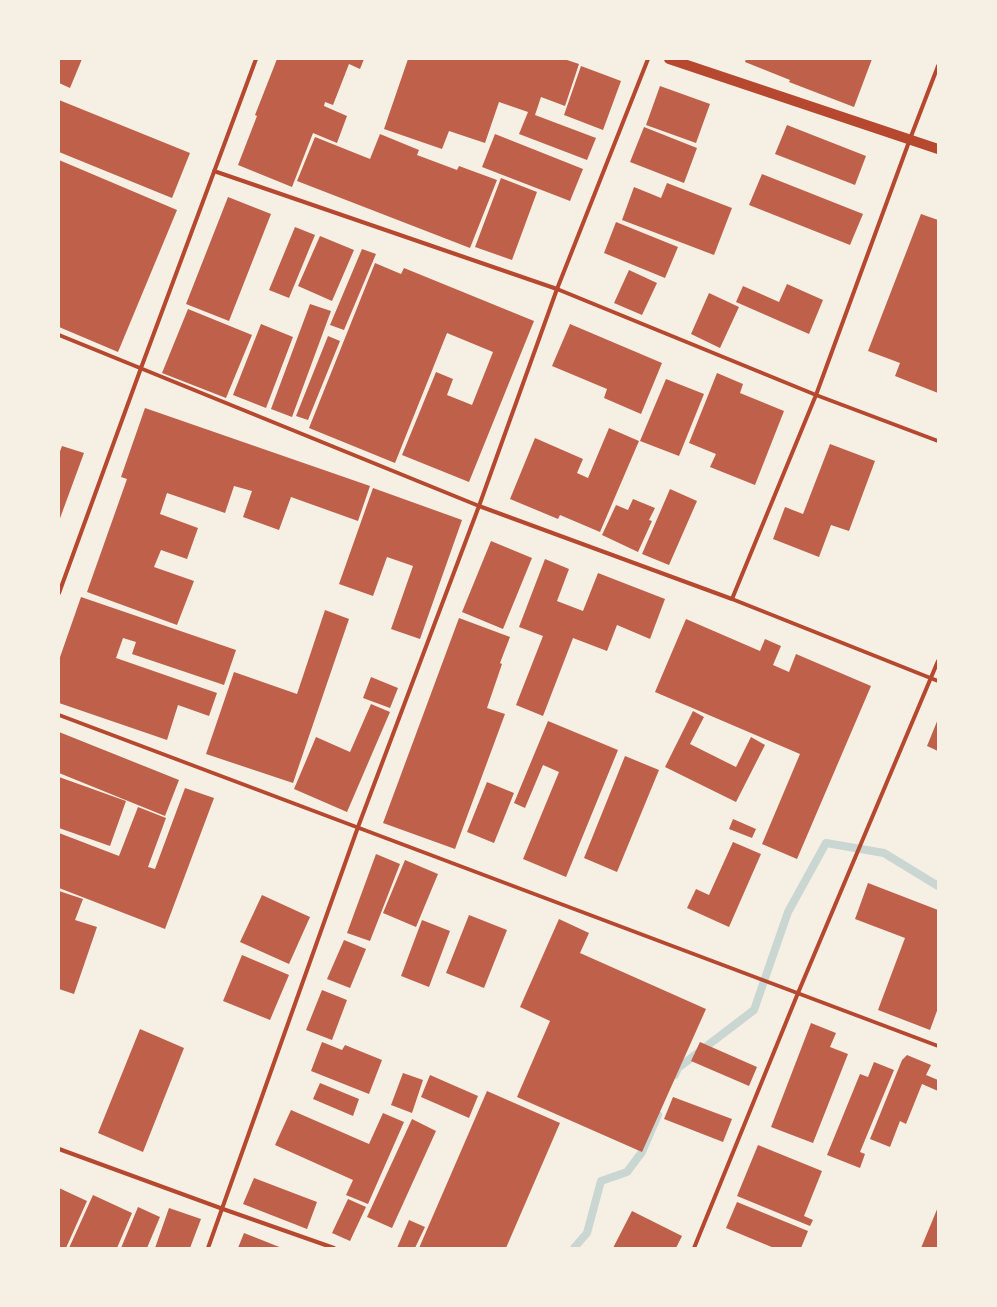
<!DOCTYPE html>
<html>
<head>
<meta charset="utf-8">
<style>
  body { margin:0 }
  #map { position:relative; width:997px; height:1307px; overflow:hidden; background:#f6efe4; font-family:Jost,sans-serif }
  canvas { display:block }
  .frame { position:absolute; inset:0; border:60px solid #f6efe4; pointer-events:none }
</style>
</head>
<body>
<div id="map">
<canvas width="997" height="1307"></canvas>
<div class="frame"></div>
</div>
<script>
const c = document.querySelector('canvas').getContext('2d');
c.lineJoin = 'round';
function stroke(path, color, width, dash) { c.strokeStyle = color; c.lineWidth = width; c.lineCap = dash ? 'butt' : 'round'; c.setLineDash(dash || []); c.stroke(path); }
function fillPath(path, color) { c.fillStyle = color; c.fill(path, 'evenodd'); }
stroke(new Path2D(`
  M 675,1075 L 678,1068 L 754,1010 L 788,912 L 826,843 L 884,853 L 938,886
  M 574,1248 L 587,1233 L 601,1181 L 627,1172 L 642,1152 L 658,1115`), '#c9d6d2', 8);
fillPath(new Path2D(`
  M 59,59 L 82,59 L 70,88 L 59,83 Z
  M 277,59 L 364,59 L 360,69 L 349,64 L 333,105 L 325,102 L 324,106 L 347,116 L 337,143 L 313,133 L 292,187 L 238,165 L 257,116 L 255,115 Z
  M 408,59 L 564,59 L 579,64 L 565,106 L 541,97 L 535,115 L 596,138 L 587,160 L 519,134 L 528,112 L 499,102 L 485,143 L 449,131 L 442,149 L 384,129 Z
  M 746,59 L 872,59 L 854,107 L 789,82 L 792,76 L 790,80 L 745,62 Z
  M 581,66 L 621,81 L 603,130 L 564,115 Z
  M 660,86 L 710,104 L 696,143 L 646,125 Z
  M 59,100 L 190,153 L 172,198 L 59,152 Z
  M 787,125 L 866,156 L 855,185 L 775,154 Z
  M 644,127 L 697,148 L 684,183 L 630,162 Z
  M 380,134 L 419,150 L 417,155 L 457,170 L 459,166 L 497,180 L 470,248 L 297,181 L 315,137 L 370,159 Z
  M 495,134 L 583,169 L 570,201 L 482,167 Z
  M 59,160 L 177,210 L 118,352 L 59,327 Z
  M 762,174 L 863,214 L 850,245 L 749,205 Z
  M 501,178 L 537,192 L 512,260 L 475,247 Z
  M 667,183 L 732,208 L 714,255 L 622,220 L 634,187 L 661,198 Z
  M 228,197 L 271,214 L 229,321 L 186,304 Z
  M 921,214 L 938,220 L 938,393 L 895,376 L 900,363 L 868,351 Z
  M 616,222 L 678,247 L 665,278 L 604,253 Z
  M 295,227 L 315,235 L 289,298 L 269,290 Z
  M 320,236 L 354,250 L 332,301 L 298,286 Z
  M 362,249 L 376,254 L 344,330 L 330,325 Z
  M 375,263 L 401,274 L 404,268 L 534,321 L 469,482 L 402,455 L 436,372 L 453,379 L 447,395 L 472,405 L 493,352 L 447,333 L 395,463 L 309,428 Z
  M 629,270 L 657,283 L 642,315 L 614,303 Z
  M 787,284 L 823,300 L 809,334 L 736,302 L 743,286 L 779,302 Z
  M 709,293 L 739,307 L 720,348 L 691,334 Z
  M 310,304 L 331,311 L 292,417 L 271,409 Z
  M 188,309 L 252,335 L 226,398 L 162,373 Z
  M 261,324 L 293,337 L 266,408 L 233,395 Z
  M 570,324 L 662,363 L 641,414 L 604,398 L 607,389 L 552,366 Z
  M 328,336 L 340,341 L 308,420 L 296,416 Z
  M 717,373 L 743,384 L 740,393 L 784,411 L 755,485 L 710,467 L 716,454 L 689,443 Z
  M 666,379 L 704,394 L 679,456 L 640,441 Z
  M 145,408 L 370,486 L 358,521 L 291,497 L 279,530 L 243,517 L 252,491 L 234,486 L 225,513 L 167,493 L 160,514 L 198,528 L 187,559 L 161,550 L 154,567 L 194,581 L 177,625 L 87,592 L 127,479 L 121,477 Z
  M 609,428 L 639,441 L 600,532 L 560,515 L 558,519 L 510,499 L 535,438 L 583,459 L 577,473 L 588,478 Z
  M 830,444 L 875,461 L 849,531 L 831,525 L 819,557 L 773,539 L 785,507 L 803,514 Z
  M 62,446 L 84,453 L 59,521 L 59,454 Z
  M 373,488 L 462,520 L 420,639 L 391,629 L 413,566 L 387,557 L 373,596 L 339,584 Z
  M 670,489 L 697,501 L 669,565 L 642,554 Z
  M 633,499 L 655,508 L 649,520 L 652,521 L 638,552 L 602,535 L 616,505 L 628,510 Z
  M 491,541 L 532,558 L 503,629 L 462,612 Z
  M 545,559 L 569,569 L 557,601 L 583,611 L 598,573 L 665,599 L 650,639 L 617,625 L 607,651 L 573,638 L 543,716 L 516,705 L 543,636 L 519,627 Z
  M 81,597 L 236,650 L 224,685 L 132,654 L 136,642 L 123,638 L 116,658 L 217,693 L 209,716 L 178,705 L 167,740 L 59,703 L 59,660 Z
  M 325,610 L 349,619 L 293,783 L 206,754 L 234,672 L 297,694 Z
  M 459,618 L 510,637 L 500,663 L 502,664 L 487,708 L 505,714 L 455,849 L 383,823 Z
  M 686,619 L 760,651 L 765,639 L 781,646 L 773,665 L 789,672 L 796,654 L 871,686 L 797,859 L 762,844 L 800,754 L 655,692 Z
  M 371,677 L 398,688 L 390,708 L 363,698 Z
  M 371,704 L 390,712 L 347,812 L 294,789 L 316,737 L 350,752 Z
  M 693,711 L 704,717 L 690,744 L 736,767 L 751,737 L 765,745 L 736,802 L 665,767 Z
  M 938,719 L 938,751 L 927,746 Z
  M 548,721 L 618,750 L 566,877 L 523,859 L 559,772 L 543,765 L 525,808 L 514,803 Z
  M 59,732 L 179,780 L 165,816 L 59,773 Z
  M 625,756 L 659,770 L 617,872 L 584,858 Z
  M 59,777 L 126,801 L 110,846 L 59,828 Z
  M 487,782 L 514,793 L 494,843 L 467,832 Z
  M 185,788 L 214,798 L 165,929 L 59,888 L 59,833 L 119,856 L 138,807 L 166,818 L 148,867 L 155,869 Z
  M 733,819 L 756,829 L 752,838 L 729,829 Z
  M 733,842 L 761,854 L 729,927 L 687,908 L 696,889 L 709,895 Z
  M 376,854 L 400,864 L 370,941 L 347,933 Z
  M 405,860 L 438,874 L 416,927 L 383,913 Z
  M 868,883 L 938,910 L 938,1008 L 930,1030 L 878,1010 L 905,938 L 855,919 Z
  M 59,891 L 83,899 L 75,920 L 97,927 L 74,994 L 59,989 Z
  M 262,895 L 310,917 L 289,964 L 240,942 Z
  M 469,915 L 507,930 L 484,988 L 446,973 Z
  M 559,919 L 589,933 L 580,953 L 706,1009 L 642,1152 L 517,1097 L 550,1021 L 520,1007 Z
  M 422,920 L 450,931 L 429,987 L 401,976 Z
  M 344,940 L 366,949 L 350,988 L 327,979 Z
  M 242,955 L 289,975 L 270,1020 L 223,1001 Z
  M 322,990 L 347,1000 L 332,1040 L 306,1030 Z
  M 811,1023 L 836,1033 L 830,1047 L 848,1054 L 813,1143 L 771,1127 Z
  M 140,1029 L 184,1048 L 143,1152 L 98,1133 Z
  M 322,1042 L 342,1050 L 345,1045 L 382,1060 L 369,1094 L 311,1071 Z
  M 700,1042 L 757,1067 L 749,1086 L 691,1061 Z
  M 907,1055 L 931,1065 L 926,1075 L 938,1080 L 938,1091 L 922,1084 L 906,1124 L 900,1121 L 890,1147 L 870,1139 L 902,1060 Z
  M 874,1062 L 894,1070 L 860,1152 L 865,1154 L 860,1168 L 827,1155 L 860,1074 L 868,1077 Z
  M 403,1073 L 423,1080 L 412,1113 L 391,1105 Z
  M 430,1075 L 478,1096 L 469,1118 L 421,1097 Z
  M 320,1083 L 359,1099 L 353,1116 L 313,1099 Z
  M 487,1091 L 560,1123 L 506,1248 L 419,1248 Z
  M 673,1097 L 732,1119 L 723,1142 L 664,1119 Z
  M 291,1110 L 369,1144 L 383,1113 L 404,1122 L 368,1204 L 346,1195 L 353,1180 L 275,1145 Z
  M 412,1119 L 436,1131 L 392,1228 L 367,1217 Z
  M 758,1145 L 822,1171 L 804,1216 L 813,1220 L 810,1226 L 737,1196 Z
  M 254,1178 L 317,1202 L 307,1229 L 243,1204 Z
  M 59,1188 L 87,1201 L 66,1248 L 59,1248 Z
  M 93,1195 L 132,1213 L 117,1248 L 69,1248 Z
  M 348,1199 L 366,1207 L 350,1241 L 332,1233 Z
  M 737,1202 L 808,1231 L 801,1248 L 774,1248 L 726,1228 Z
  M 138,1207 L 160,1217 L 147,1248 L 121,1248 Z
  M 938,1207 L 938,1248 L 921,1248 Z
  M 169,1208 L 201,1219 L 190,1248 L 155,1248 Z
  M 632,1211 L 682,1236 L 676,1248 L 613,1248 Z
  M 409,1220 L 425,1227 L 415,1248 L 397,1248 Z
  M 244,1233 L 282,1248 L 238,1248 Z`), '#bf614a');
stroke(new Path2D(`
  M 214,171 L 557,289 L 816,395 L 938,441
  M 59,335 L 479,506 L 732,599 L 938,681
  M 59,593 L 141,368 L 256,59
  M 732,599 L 816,395 L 910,139 L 938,66
  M 59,715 L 938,1046
  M 59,1149 L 223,1209 L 334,1248
  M 208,1248 L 358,827 L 479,506 L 557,289 L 648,59
  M 694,1248 L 798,993 L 938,661`), '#b5482f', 4);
stroke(new Path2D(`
  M 669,59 L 938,149`), '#b5482f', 10);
</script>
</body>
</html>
